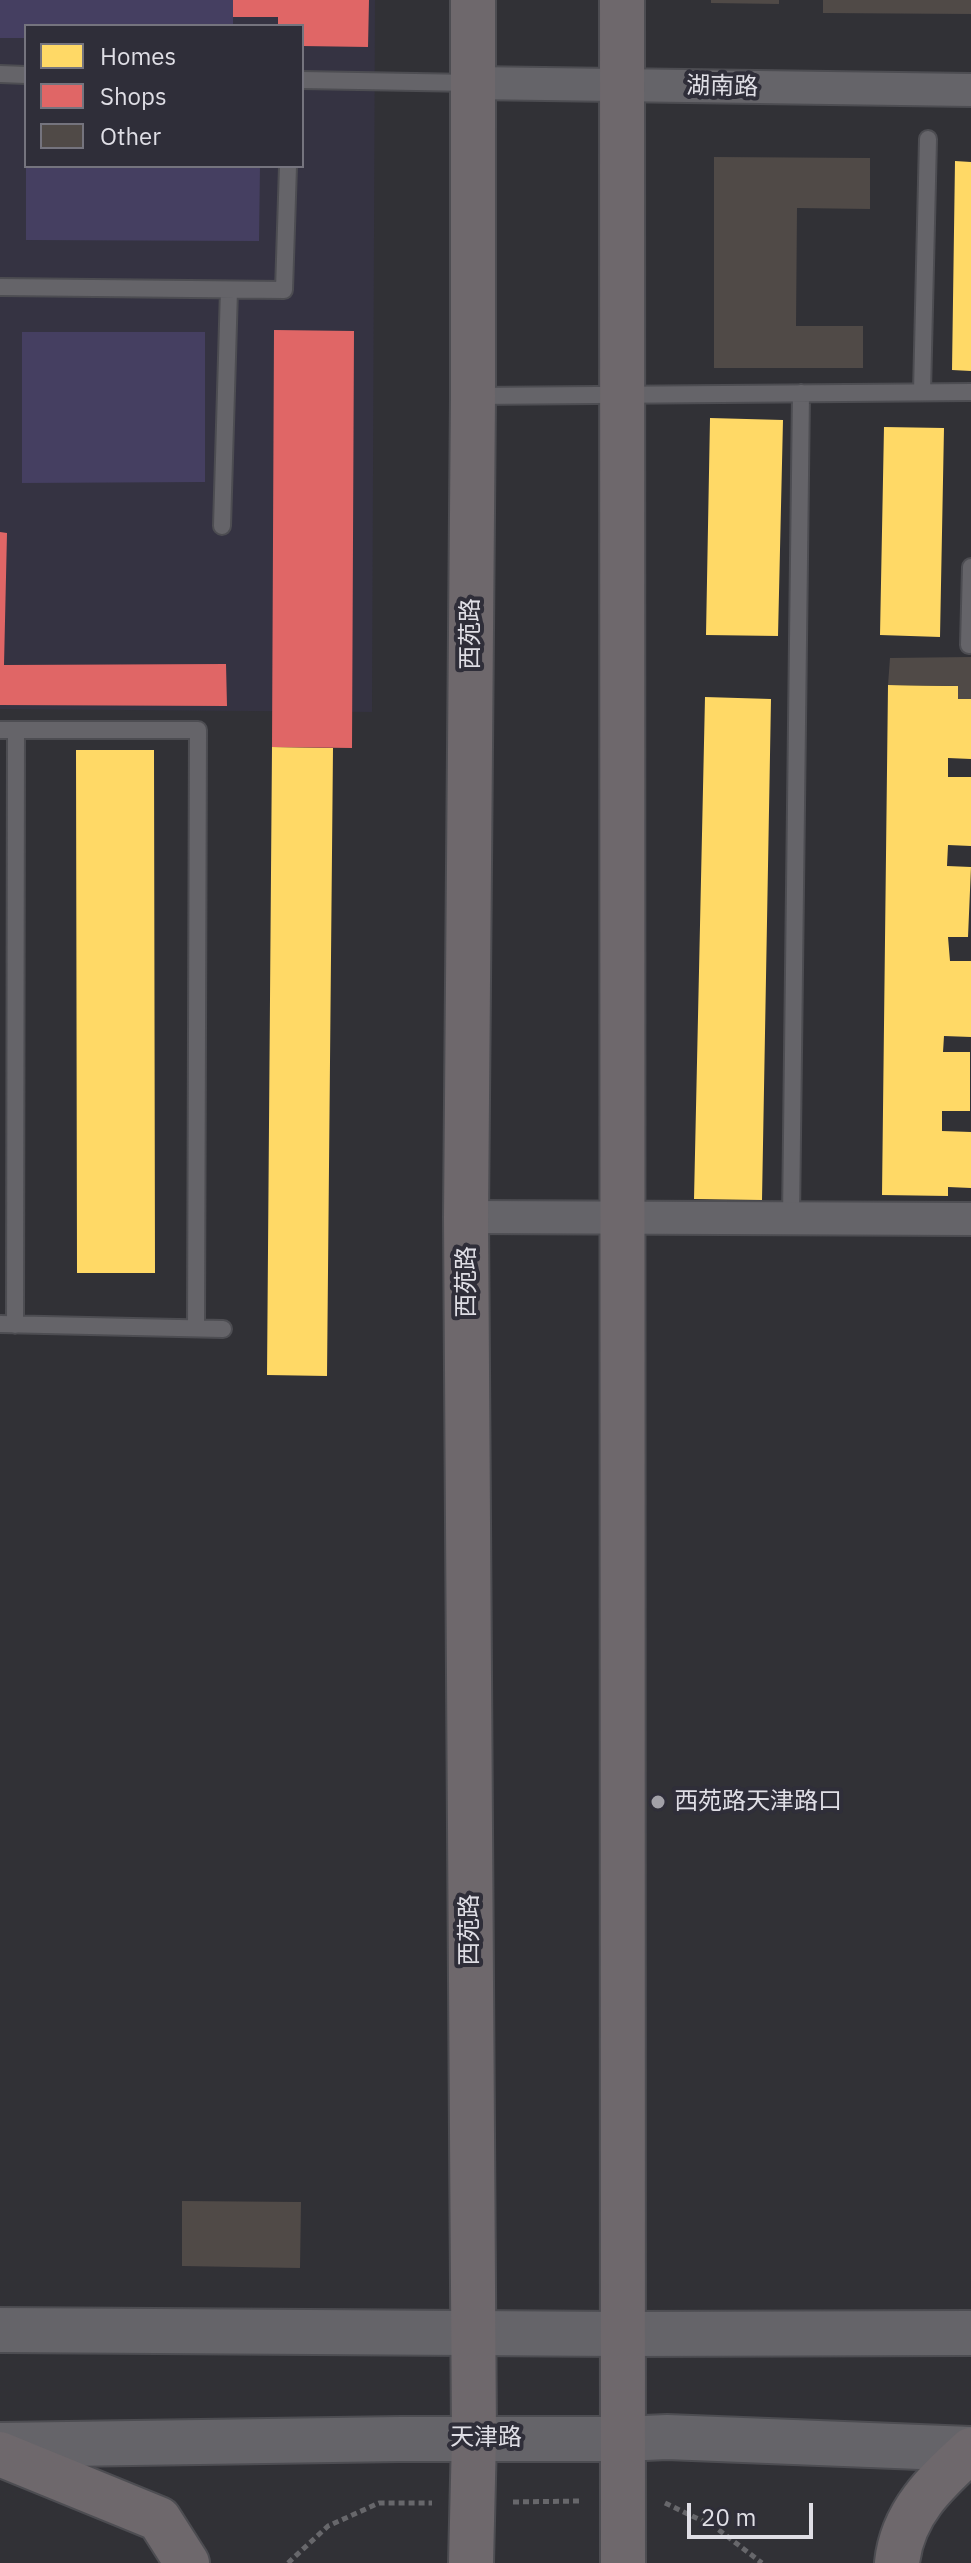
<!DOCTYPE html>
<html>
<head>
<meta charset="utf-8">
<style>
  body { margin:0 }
  #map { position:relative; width:971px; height:2563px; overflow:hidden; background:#313136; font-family:"IBM Plex Sans",sans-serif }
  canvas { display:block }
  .legend { position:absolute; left:24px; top:24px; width:280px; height:144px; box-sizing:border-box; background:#2f2e39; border:2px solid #75747e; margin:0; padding:10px 14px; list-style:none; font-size:24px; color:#dfdee5 }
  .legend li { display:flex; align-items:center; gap:16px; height:40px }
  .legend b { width:40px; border:2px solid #75747e }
  .scale { position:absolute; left:687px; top:2503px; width:126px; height:36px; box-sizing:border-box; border:4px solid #dfdee5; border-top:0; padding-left:10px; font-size:24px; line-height:28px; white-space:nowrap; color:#dfdee5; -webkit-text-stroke:6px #2f2e39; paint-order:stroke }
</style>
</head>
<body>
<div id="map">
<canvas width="971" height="2563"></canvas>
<ul class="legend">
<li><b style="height:22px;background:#ffd966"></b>Homes</li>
<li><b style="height:22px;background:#e06666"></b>Shops</li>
<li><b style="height:22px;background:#504a47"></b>Other</li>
</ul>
<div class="scale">20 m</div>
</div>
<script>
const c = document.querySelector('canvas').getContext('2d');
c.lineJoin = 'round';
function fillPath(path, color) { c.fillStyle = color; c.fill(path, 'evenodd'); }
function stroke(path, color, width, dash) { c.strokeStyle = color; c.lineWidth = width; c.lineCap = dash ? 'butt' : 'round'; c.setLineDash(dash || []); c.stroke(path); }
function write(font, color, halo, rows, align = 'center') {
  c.font = font + ' "IBM Plex Sans","Noto Sans SC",sans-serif'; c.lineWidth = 8; c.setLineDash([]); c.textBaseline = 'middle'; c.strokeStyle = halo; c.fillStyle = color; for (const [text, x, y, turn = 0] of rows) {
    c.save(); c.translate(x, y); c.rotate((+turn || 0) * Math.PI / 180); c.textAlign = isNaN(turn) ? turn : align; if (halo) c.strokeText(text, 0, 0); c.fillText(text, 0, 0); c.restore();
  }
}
fillPath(new Path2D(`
  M 0,0 L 375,0 L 372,712 L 0,709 ZM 26,26 L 302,26 L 302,166 L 26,166 Z`), '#353342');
fillPath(new Path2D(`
  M 0,0 L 233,0 L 233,26 L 26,26 L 26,38 L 0,38 Z
  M 26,123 L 26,166 L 260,166 L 259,241 L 26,240 Z
  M 22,332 L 205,332 L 205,482 L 22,483 Z`), '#453f61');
fillPath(new Path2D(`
  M 955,161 L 971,162 L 971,371 L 952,370 Z
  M 710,418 L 783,420 L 778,636 L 706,635 Z
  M 884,427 L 944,428 L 940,637 L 880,635 Z
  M 888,685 L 958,686 L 958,699 L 971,699 L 971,759 L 948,758 L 948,777 L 971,777 L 971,846 L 948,845 L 947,866 L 971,867 L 968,937 L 948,937 L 950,961 L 971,961 L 971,1037 L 944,1036 L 943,1052 L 970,1052 L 970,1111 L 942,1111 L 942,1131 L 971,1132 L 971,1188 L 948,1187 L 948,1196 L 882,1195 Z
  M 705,697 L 771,699 L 762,1200 L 694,1199 Z
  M 272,747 L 333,748 L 327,1376 L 267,1375 Z
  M 76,750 L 154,750 L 155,1273 L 77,1273 Z`), '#ffd966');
fillPath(new Path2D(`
  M 233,0 L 369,0 L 368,47 L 302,46 L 302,26 L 278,26 L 278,17 L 233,17 Z
  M 274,330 L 354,331 L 352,748 L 272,747 Z
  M 0,532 L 7,533 L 4,665 L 226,664 L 227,706 L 0,705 Z`), '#e06666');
fillPath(new Path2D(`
  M 711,0 L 779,0 L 779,4 L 711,3 Z
  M 823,0 L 971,0 L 971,14 L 823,13 Z
  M 714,157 L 870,158 L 870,209 L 797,208 L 796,326 L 863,326 L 863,368 L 714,368 Z
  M 971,657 L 971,699 L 958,699 L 958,686 L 888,685 L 890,658 Z
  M 182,2201 L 301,2202 L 300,2268 L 182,2266 Z`), '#504a47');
const lane = new Path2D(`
  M 0,74 L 26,75
  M 302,80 L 472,83
  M 0,287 L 284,290 L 288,166
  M 922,392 L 928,139
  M 473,396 L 971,392
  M 222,526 L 229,290
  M 969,645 L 971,567
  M 0,730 L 198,730 L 196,1328
  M 791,1218 L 801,393
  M 0,1324 L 223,1329
  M 15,1325 L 16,730`);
const street = new Path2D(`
  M 473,83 L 971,90
  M 466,1217 L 971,1219`);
const secondary = new Path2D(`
  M 0,2330 L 623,2334 L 971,2333
  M 0,2445 L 400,2439 L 622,2439 L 667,2437 L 971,2449`);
const primary = new Path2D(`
  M 622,0 L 623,2563
  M 0,2454 L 159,2519 L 187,2563
  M 471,2563 L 474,2438 L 466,1217 L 473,396 L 473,0
  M 897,2563 C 902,2513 936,2482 971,2450`);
stroke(lane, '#4d4d52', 20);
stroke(street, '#4d4d52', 36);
stroke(secondary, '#4d4d52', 48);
stroke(primary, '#4d4d52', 48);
stroke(new Path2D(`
  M 513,2502 L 579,2501
  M 665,2503 L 715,2527 L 762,2563
  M 288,2563 L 328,2526 L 379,2503 L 432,2503`), '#67676b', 5, [6, 4]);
stroke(lane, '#656469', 16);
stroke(street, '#656469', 32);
stroke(secondary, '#656469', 44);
stroke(primary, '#6e686c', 44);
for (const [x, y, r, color] of [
  [658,1802,8,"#a2a1a8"]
]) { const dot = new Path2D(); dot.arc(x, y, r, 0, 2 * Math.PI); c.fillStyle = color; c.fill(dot); stroke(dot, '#2f2e39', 3); }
write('24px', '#dfdee5', '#2f2e39', [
  ["湖南路",722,87,1],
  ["西苑路",471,634,-90],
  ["西苑路",467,1282,-90],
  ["西苑路",470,1930,-90],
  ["天津路",486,2438]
]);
write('24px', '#dfdee5', '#2f2e39', [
  ["西苑路天津路口",674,1802]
], 'left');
</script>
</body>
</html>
